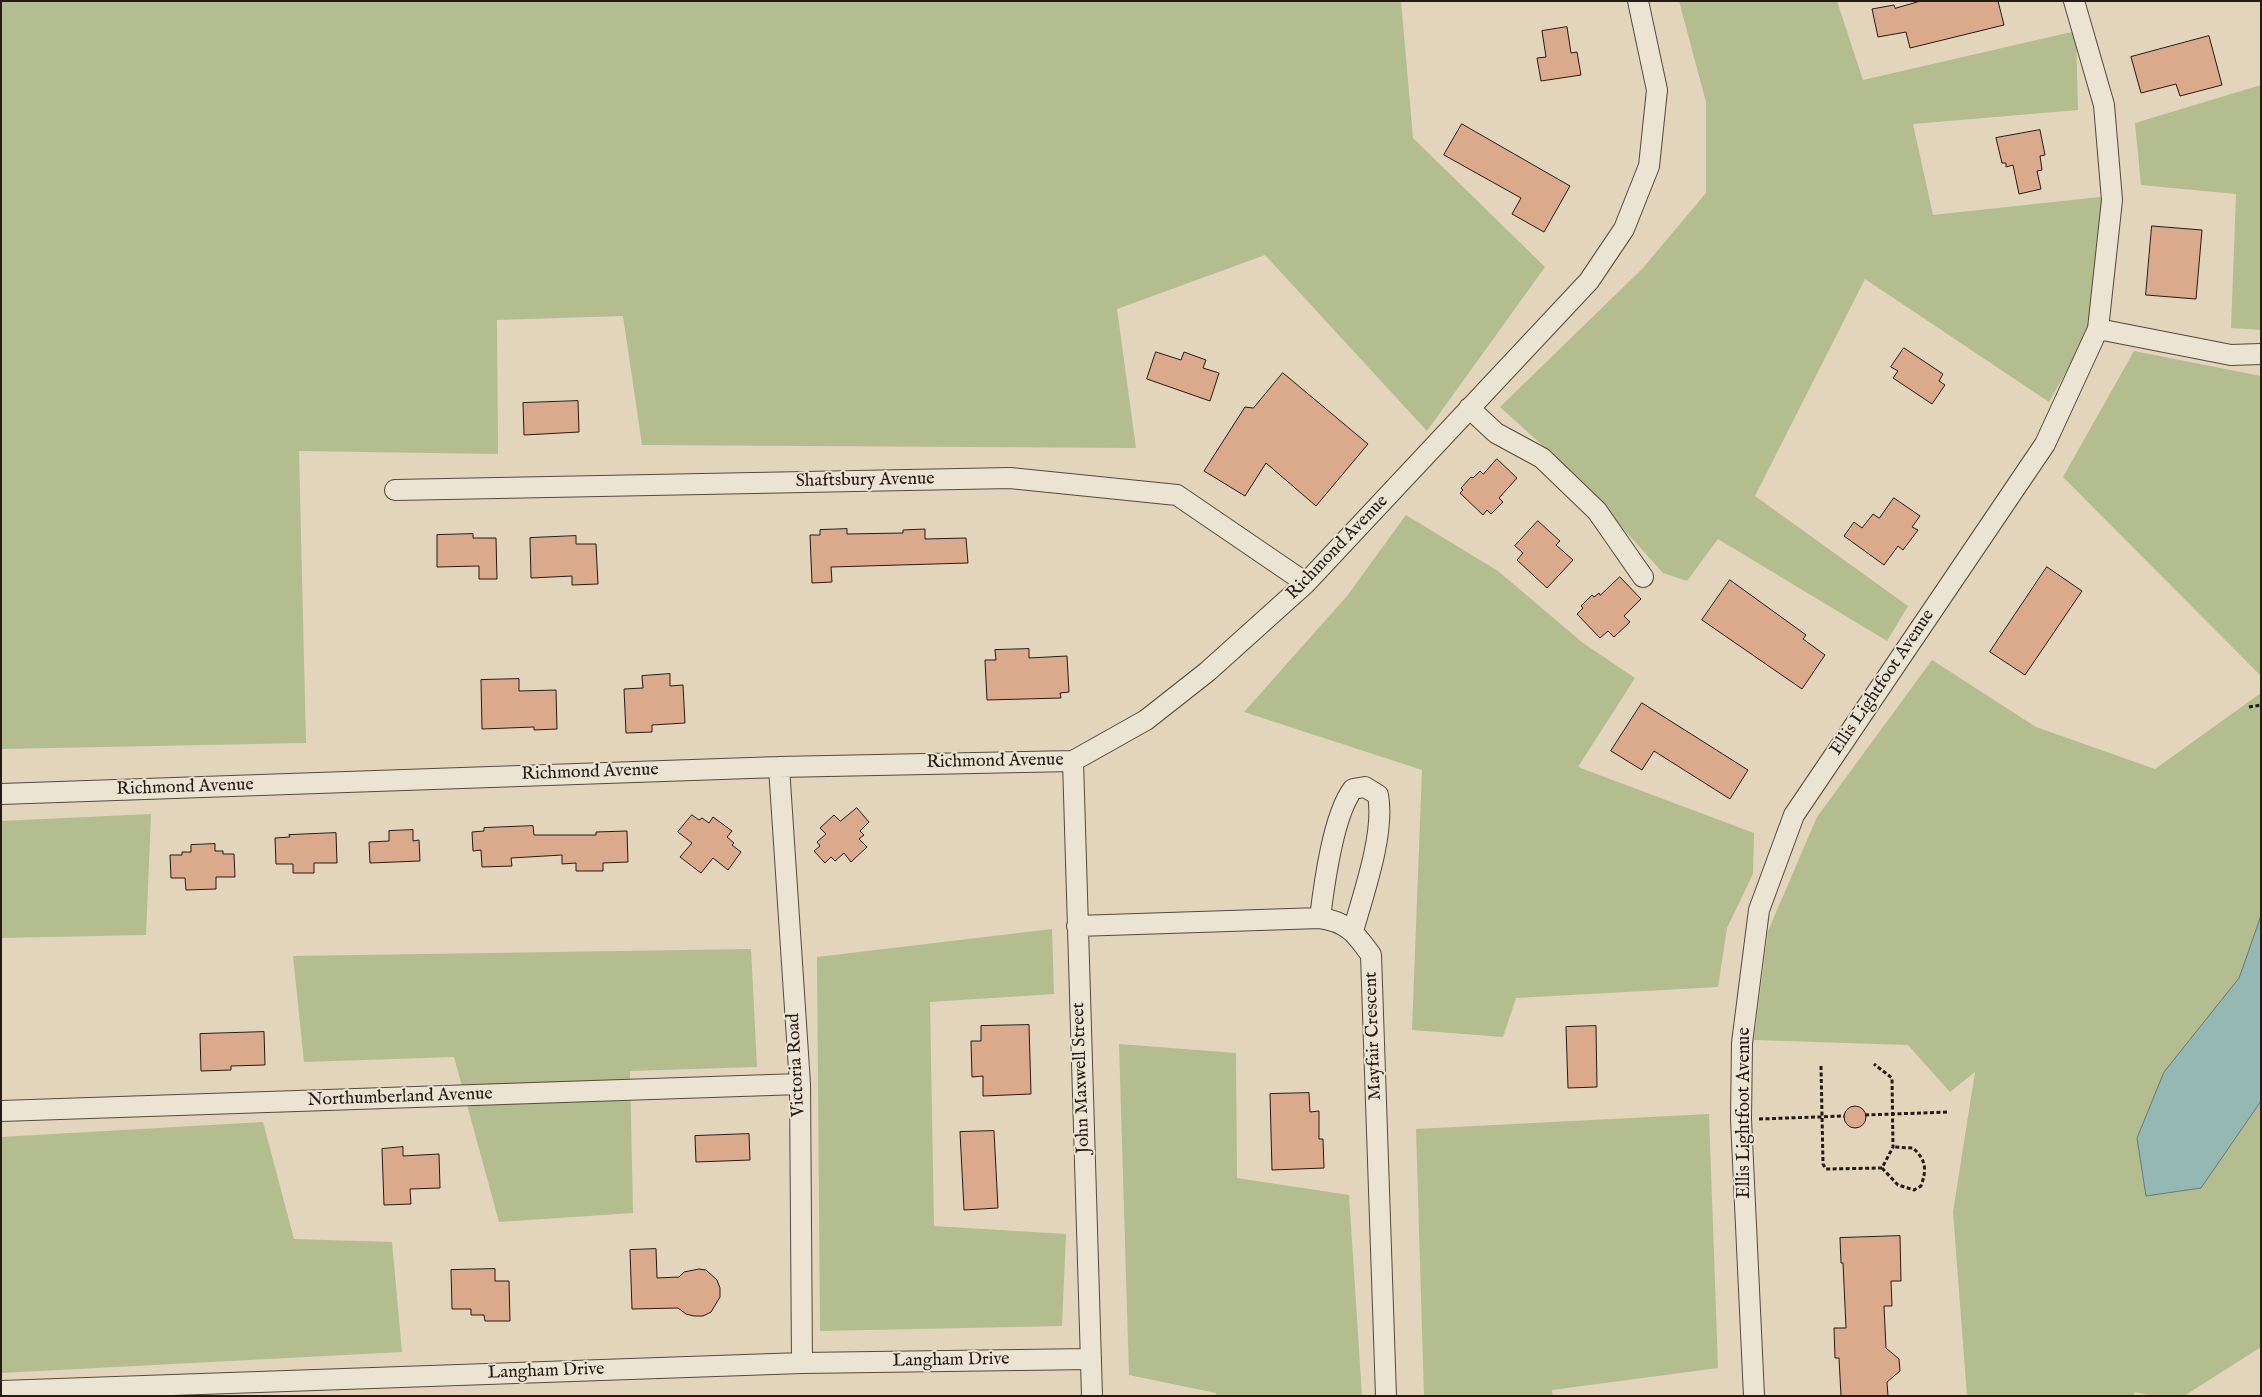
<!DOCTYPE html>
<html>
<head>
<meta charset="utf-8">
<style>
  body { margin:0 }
  #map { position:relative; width:2262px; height:1397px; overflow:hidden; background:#e2d5bb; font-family:"IM FELL English",serif }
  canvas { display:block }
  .frame { position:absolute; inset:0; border:2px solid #261a15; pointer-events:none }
</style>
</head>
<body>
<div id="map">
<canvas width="2262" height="1397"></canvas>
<div class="frame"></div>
</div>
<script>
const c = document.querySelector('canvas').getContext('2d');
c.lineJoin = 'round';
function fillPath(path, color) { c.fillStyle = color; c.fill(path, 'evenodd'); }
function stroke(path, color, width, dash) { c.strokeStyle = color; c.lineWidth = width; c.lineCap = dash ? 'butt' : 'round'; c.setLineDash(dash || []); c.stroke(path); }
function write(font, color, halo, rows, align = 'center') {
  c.font = font + ' "IM FELL English",serif'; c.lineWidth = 4; c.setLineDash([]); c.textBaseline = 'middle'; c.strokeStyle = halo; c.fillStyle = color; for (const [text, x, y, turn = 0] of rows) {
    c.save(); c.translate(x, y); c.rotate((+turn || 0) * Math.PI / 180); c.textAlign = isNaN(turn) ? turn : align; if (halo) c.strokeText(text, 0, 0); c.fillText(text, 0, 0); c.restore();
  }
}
fillPath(new Path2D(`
  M 1,1 L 1401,1 L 1413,138 L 1545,267 L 1427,431 L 1265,255 L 1117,309 L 1136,448 L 642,445 L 623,316 L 497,320 L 498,454 L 299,451 L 306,743 L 1,749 Z
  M 1679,1 L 1837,1 L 1863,80 L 2076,31 L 2078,110 L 1913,124 L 1933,215 L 2109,196 L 2107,300 L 2049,402 L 1865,279 L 1755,496 L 1908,606 L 1887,641 L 1718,539 L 1687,581 L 1663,573 L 1573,473 L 1500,407 L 1643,268 L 1706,193 L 1706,102 Z
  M 2261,85 L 2261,330 L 2231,328 L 2236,194 L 2141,185 L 2135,123 Z
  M 2134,351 L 2261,376 L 2260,675 L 2063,477 Z
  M 1406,515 L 1498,571 L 1583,643 L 1635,678 L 1578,767 L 1754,833 L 1753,874 L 1727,928 L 1718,987 L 1516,998 L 1503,1037 L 1412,1030 L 1422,770 L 1244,712 L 1347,596 Z
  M 1932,660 L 2036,727 L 2155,769 L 2261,693 L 2261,1347 L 2184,1396 L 2152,1396 L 2135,1392 L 2133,1396 L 1967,1396 L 1953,1212 L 1975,1072 L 1950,1092 L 1908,1045 L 1754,1040 L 1768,931 L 1817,817 Z
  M 151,814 L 146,935 L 1,938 L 1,821 Z
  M 1052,929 L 1054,994 L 930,1002 L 934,1226 L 1066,1234 L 1062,1326 L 820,1331 L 817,957 Z
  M 751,949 L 757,1067 L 630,1071 L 633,1213 L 499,1222 L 454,1057 L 304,1062 L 293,956 Z
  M 1119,1044 L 1236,1053 L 1237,1178 L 1349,1195 L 1362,1396 L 1216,1396 L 1216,1393 L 1129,1375 Z
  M 1709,1114 L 1718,1368 L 1552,1390 L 1553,1396 L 1424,1396 L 1416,1129 Z
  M 263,1122 L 294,1239 L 392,1242 L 402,1352 L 1,1373 L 1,1137 Z`), '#b3bd90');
const water = new Path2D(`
  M 2261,916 L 2261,1101 L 2201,1188 L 2146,1196 L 2137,1138 L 2164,1072 L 2239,978 Z`);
fillPath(water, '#95b8b3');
stroke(water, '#697974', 1);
const building = new Path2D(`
  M 1921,1 L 1998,1 L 2004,25 L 1910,48 L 1906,32 L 1878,37 L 1872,9 L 1894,5 L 1895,8 Z
  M 1567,27 L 1571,53 L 1577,52 L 1581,75 L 1541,81 L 1537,58 L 1546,57 L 1542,31 Z
  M 2209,36 L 2222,85 L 2180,96 L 2176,84 L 2141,93 L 2131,57 Z
  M 1462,124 L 1570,186 L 1544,232 L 1512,214 L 1521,198 L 1444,155 Z
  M 2040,130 L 2045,155 L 2040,156 L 2042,170 L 2037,171 L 2041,189 L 2019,194 L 2013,165 L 2006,167 L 2006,163 L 2002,163 L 1996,138 Z
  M 2152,226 L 2202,230 L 2196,299 L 2146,295 Z
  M 1904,348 L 1943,374 L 1939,381 L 1945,385 L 1932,404 L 1893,378 L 1898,371 L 1891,367 Z
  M 1156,352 L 1181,360 L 1184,352 L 1206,360 L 1203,368 L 1219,373 L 1210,401 L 1147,379 Z
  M 1283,373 L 1368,444 L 1316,506 L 1266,463 L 1245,496 L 1204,471 L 1245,407 L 1253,408 Z
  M 578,401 L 579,432 L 524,435 L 523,403 Z
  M 1497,459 L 1517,478 L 1499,498 L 1503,502 L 1491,514 L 1487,510 L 1483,515 L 1460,493 L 1463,490 L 1461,488 L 1471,477 L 1473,478 L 1480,471 L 1483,474 Z
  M 1894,498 L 1920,516 L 1912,527 L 1918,530 L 1903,550 L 1898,546 L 1884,565 L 1844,536 L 1854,522 L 1862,528 L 1873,514 L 1879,518 Z
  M 1538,521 L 1560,541 L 1556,545 L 1573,560 L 1547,588 L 1517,560 L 1523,553 L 1515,546 Z
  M 847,529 L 847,534 L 903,533 L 903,530 L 925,529 L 925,539 L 966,538 L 968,563 L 831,567 L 832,582 L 812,583 L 810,535 L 820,535 L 820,530 Z
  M 473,534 L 473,538 L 496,538 L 497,579 L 479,579 L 479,566 L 437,567 L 437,535 Z
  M 576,536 L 576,544 L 596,544 L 598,584 L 572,585 L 572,576 L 531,578 L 530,538 Z
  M 2047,567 L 2082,591 L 2025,675 L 1990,652 Z
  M 1620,577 L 1641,599 L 1624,616 L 1630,622 L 1614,637 L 1608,631 L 1600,638 L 1577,614 L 1583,608 L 1581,606 L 1592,595 L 1594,597 L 1599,593 L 1600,595 Z
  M 1730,580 L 1806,635 L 1803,639 L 1825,655 L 1802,689 L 1702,620 Z
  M 1029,649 L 1029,658 L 1067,656 L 1069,692 L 1060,693 L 1061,698 L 987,700 L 985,660 L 996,660 L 995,650 Z
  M 670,674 L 670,686 L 683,685 L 685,723 L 652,725 L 652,732 L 626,733 L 624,689 L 643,688 L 642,676 Z
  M 519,679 L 519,691 L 556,690 L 557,729 L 534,730 L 534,727 L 482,729 L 481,680 Z
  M 1642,703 L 1748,770 L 1730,799 L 1654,751 L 1642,770 L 1611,751 Z
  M 857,808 L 869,822 L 860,831 L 864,835 L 859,839 L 867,847 L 851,862 L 844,853 L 835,861 L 831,857 L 825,863 L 814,851 L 820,846 L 817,842 L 826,834 L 820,828 L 834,815 L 840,821 Z
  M 692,815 L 699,820 L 702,818 L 709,823 L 713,817 L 732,831 L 727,837 L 734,843 L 732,845 L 741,852 L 728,870 L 713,858 L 701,873 L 680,857 L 692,843 L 678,832 Z
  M 533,826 L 534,835 L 596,835 L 596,832 L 627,831 L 628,862 L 603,863 L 603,871 L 576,871 L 576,863 L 562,864 L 562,855 L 511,858 L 512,866 L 482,867 L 481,850 L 473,851 L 472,832 L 484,831 L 484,828 Z
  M 413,830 L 413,841 L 419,840 L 420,861 L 370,863 L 369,842 L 389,841 L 389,831 Z
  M 336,833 L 337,863 L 314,863 L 314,873 L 293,873 L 293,864 L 276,864 L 275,838 L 290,837 L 289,835 Z
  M 215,844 L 215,851 L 223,851 L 223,854 L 234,854 L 235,877 L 216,877 L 216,889 L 186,890 L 185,878 L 171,878 L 170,855 L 182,855 L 182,852 L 191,852 L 191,845 Z
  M 1029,1025 L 1031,1094 L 983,1096 L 983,1076 L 972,1077 L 971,1041 L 981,1041 L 981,1026 Z
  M 1596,1026 L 1597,1087 L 1568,1088 L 1566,1027 Z
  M 264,1032 L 265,1065 L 231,1066 L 231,1070 L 201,1071 L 200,1034 Z
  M 1309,1093 L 1310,1112 L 1319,1111 L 1319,1139 L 1323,1139 L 1324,1168 L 1272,1170 L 1270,1094 Z
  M1844 1117a11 11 0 1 1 22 0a11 11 0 1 1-22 0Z
  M 994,1131 L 998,1208 L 964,1210 L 960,1132 Z
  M 749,1134 L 750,1160 L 696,1162 L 695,1136 Z
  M 403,1147 L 403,1156 L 439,1154 L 440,1188 L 410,1189 L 411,1204 L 384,1205 L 382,1149 Z
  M 1900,1236 L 1901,1281 L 1891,1281 L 1892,1306 L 1884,1306 L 1886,1348 L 1899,1359 L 1900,1371 L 1887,1382 L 1888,1396 L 1841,1396 L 1839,1358 L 1835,1358 L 1834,1328 L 1846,1328 L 1843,1263 L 1841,1263 L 1840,1238 Z
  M 656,1249 L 657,1278 L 679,1277 L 684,1272 L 699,1269 L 706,1270 L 717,1280 L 720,1288 L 720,1297 L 711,1312 L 703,1316 L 694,1316 L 686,1314 L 678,1308 L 632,1309 L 630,1250 Z
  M 495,1269 L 495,1281 L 509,1281 L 510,1321 L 485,1321 L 484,1315 L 471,1315 L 471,1309 L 452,1309 L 451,1270 Z`);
fillPath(building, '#dba98b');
stroke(building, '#261a15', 1);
const street = new Path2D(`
  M 2098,329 L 2231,355 L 2261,354
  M 1469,408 L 1496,433 L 1542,458 L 1597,511 L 1643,577
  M 395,490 L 1010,478 L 1177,495 L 1306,583
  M 1073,761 L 1092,1396
  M 779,767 L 800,1084 L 802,1363
  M 1,794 L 779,767 L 1073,761 L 1146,720 L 1207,672 L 1306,583 L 1589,281 L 1624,229 L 1649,166 L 1657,90 L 1638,1
  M 1320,918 C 1324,885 1333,815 1353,789 L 1365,787 L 1378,795 C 1385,833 1364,892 1353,931
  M 1077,926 L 1320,918 C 1348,922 1356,934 1371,955 L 1386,1396
  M 1,1111 L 800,1084
  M 1,1391 L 802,1363 L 1091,1359
  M 1754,1396 L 1741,1119 L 1742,1043 L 1759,910 L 1794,815 L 2045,444 L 2098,329 L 2112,200 L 2104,105 L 2074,1`);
stroke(street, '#55493e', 22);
stroke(new Path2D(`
  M 2249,707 L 2261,705
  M 1821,1066 L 1823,1164 L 1826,1169 L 1882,1168 L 1893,1147 L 1892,1078 L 1874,1064
  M 1865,1115 L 1949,1112
  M 1759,1119 L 1844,1116
  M 1882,1168 L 1898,1185 L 1914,1190 L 1921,1186 C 1927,1169 1926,1160 1913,1148 L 1893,1147`), '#261a15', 3, [4, 2.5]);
stroke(street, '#ece4d3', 20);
write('18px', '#261a15', '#ece4d3', [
  ["Shaftsbury Avenue",865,481,-1],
  ["Richmond Avenue",1338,548,-46],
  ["Ellis Lightfoot Avenue",1883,683,-56],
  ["Richmond Avenue",995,762,-1],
  ["Richmond Avenue",590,773,-2],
  ["Richmond Avenue",185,788,-2],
  ["Mayfair Crescent",1374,1036,-92],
  ["Victoria Road",797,1065,-93],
  ["John Maxwell Street",1082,1078,-92],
  ["Northumberland Avenue",400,1098,-2],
  ["Ellis Lightfoot Avenue",1745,1113,-90],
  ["Langham Drive",951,1361,-1],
  ["Langham Drive",546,1372,-2]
]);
</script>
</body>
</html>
